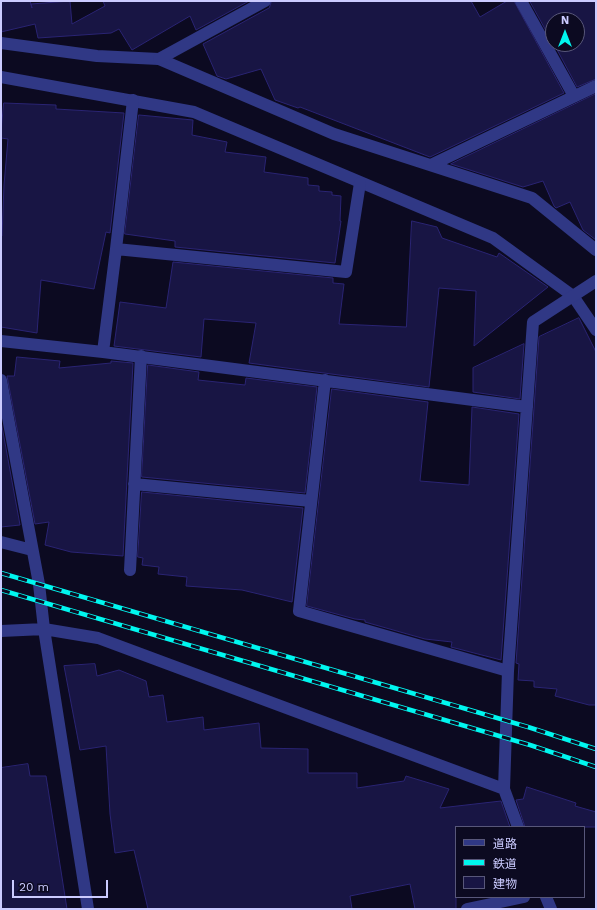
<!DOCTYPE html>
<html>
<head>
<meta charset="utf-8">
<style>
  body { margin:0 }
  #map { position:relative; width:597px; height:910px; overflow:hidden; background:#0c0a21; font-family:"Work Sans","Noto Sans JP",sans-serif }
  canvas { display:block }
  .frame { position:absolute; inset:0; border:2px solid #cbcbff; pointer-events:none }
  .legend { position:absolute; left:455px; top:826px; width:130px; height:72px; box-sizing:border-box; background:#0c0a21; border:1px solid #58577a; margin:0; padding:5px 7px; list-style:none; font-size:12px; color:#cbcbff }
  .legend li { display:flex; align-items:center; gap:8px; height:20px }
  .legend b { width:20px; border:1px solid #58577a }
  .north { position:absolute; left:545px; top:12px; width:40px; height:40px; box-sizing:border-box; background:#0c0a21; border:1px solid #58577a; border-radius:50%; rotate:0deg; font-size:11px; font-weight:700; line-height:16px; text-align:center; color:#cbcbff }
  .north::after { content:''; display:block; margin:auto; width:14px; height:18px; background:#00f6ef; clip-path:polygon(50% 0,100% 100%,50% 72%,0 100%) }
  .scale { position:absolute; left:12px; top:880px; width:96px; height:18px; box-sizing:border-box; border:2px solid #cbcbff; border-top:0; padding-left:5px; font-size:12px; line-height:14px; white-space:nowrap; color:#cbcbff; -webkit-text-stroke:3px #0c0a21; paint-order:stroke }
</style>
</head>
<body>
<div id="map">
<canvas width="597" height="910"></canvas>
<div class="frame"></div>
<ul class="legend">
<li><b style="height:5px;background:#303885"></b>道路</li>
<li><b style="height:5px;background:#00f6ef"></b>鉄道</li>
<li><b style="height:11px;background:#181544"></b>建物</li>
</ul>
<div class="north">N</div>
<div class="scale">20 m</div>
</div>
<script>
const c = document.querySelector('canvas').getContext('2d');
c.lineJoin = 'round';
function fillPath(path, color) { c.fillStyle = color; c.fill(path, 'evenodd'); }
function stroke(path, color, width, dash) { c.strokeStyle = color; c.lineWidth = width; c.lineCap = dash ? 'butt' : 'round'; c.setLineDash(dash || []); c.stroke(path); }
const building = new Path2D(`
  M 1,1 L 30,1 L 32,8 L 31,4 L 70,1 L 72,24 L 105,6 L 103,1 L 249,1 L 196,30 L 190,16 L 132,50 L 119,29 L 111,33 L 38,38 L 35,24 L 1,32 Z
  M 272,1 L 471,1 L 480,17 L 507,1 L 514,1 L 564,93 L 430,157 L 300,107 L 298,108 L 275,100 L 261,69 L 226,79 L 217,76 L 203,44 L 269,8 Z
  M 530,1 L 596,1 L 596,79 L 577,87 L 554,44 L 577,44 L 577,20 L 553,20 L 553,43 Z
  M 596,94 L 596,240 L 583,230 L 570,202 L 556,208 L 554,206 L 543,181 L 523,187 L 451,164 Z
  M 4,103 L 56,105 L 56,109 L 124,113 L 110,233 L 106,232 L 94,289 L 41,280 L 37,333 L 1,327 L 1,236 L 2,236 L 4,185 L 8,139 L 1,138 Z
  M 139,115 L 193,120 L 192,135 L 227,142 L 225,152 L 266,157 L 264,172 L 308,178 L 308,185 L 319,186 L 319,191 L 332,192 L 332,195 L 341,196 L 340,221 L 341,221 L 335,263 L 175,247 L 175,241 L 125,234 Z
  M 412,221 L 437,227 L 442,238 L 497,257 L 499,253 L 548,287 L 474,346 L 476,291 L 439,288 L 429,387 L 249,363 L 256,323 L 204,319 L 201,357 L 114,346 L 120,302 L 166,308 L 173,262 L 333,278 L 333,283 L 344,284 L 339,324 L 406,327 Z
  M 579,318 L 596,352 L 596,705 L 589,705 L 555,696 L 557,689 L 534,687 L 534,681 L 518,680 L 519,664 L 516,663 L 539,337 Z
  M 524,344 L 520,399 L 473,392 L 473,368 Z
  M 17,357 L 60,361 L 59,368 L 111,363 L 111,361 L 133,363 L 123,556 L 71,552 L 45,545 L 49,522 L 35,524 L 7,376 L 14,376 Z
  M 148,365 L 199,372 L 198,380 L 245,385 L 246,378 L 317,387 L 305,493 L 142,477 Z
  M 332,389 L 428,402 L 420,481 L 469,485 L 472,407 L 519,414 L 501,660 L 451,647 L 452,642 L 425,639 L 365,622 L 365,620 L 355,619 L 307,606 Z
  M 1,421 L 20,525 L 1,527 Z
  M 142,492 L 303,508 L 292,602 L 242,590 L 186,586 L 187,577 L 158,574 L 159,567 L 142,565 L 143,558 L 138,557 Z
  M 95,664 L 97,676 L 119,670 L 146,681 L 149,697 L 163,695 L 167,722 L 203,717 L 204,730 L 259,723 L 261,748 L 308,749 L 308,773 L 357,773 L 357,788 L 404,781 L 406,776 L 449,789 L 440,808 L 501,801 L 510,827 L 456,827 L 456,909 L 415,909 L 410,884 L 350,896 L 352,909 L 148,909 L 134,850 L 115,853 L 110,814 L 106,746 L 80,750 L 64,666 Z
  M 28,764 L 30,776 L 46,776 L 67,909 L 1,909 L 1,768 Z
  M 527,787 L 576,803 L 575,806 L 596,812 L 596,827 L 525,827 L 516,800 L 523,799 Z`);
fillPath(building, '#181544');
stroke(building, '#2a2473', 1);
stroke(new Path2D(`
  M 521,1 L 574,96
  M 1,43 L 97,56 L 159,59 L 334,134 L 532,198 L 596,250
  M 1,77 L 194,112 L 493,238 L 573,296 L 596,330
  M 431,165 L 596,86
  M 134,484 L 311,501
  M 130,570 L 141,356
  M 467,909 L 524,897`), '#303885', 12);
stroke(new Path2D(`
  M 159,59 L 265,1
  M 116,249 L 133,100
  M 1,341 L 103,352 L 527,407
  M 103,352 L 116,249 L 346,272 L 360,183
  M 1,380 L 39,584 L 44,629 L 88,909
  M 325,380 L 299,611 L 508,671
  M 1,542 L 32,550
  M 1,631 L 44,629 L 98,638 L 504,789
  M 518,827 L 504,789 L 508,671 L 533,322 L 596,281
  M 546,897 L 551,909`), '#303885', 12);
const rail = new Path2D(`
  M 1,573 L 528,727 L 596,749
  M 1,590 L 530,745 L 596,767`);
stroke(rail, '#00f6ef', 4.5);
stroke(rail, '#0c0a21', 3, [9]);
</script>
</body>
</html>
